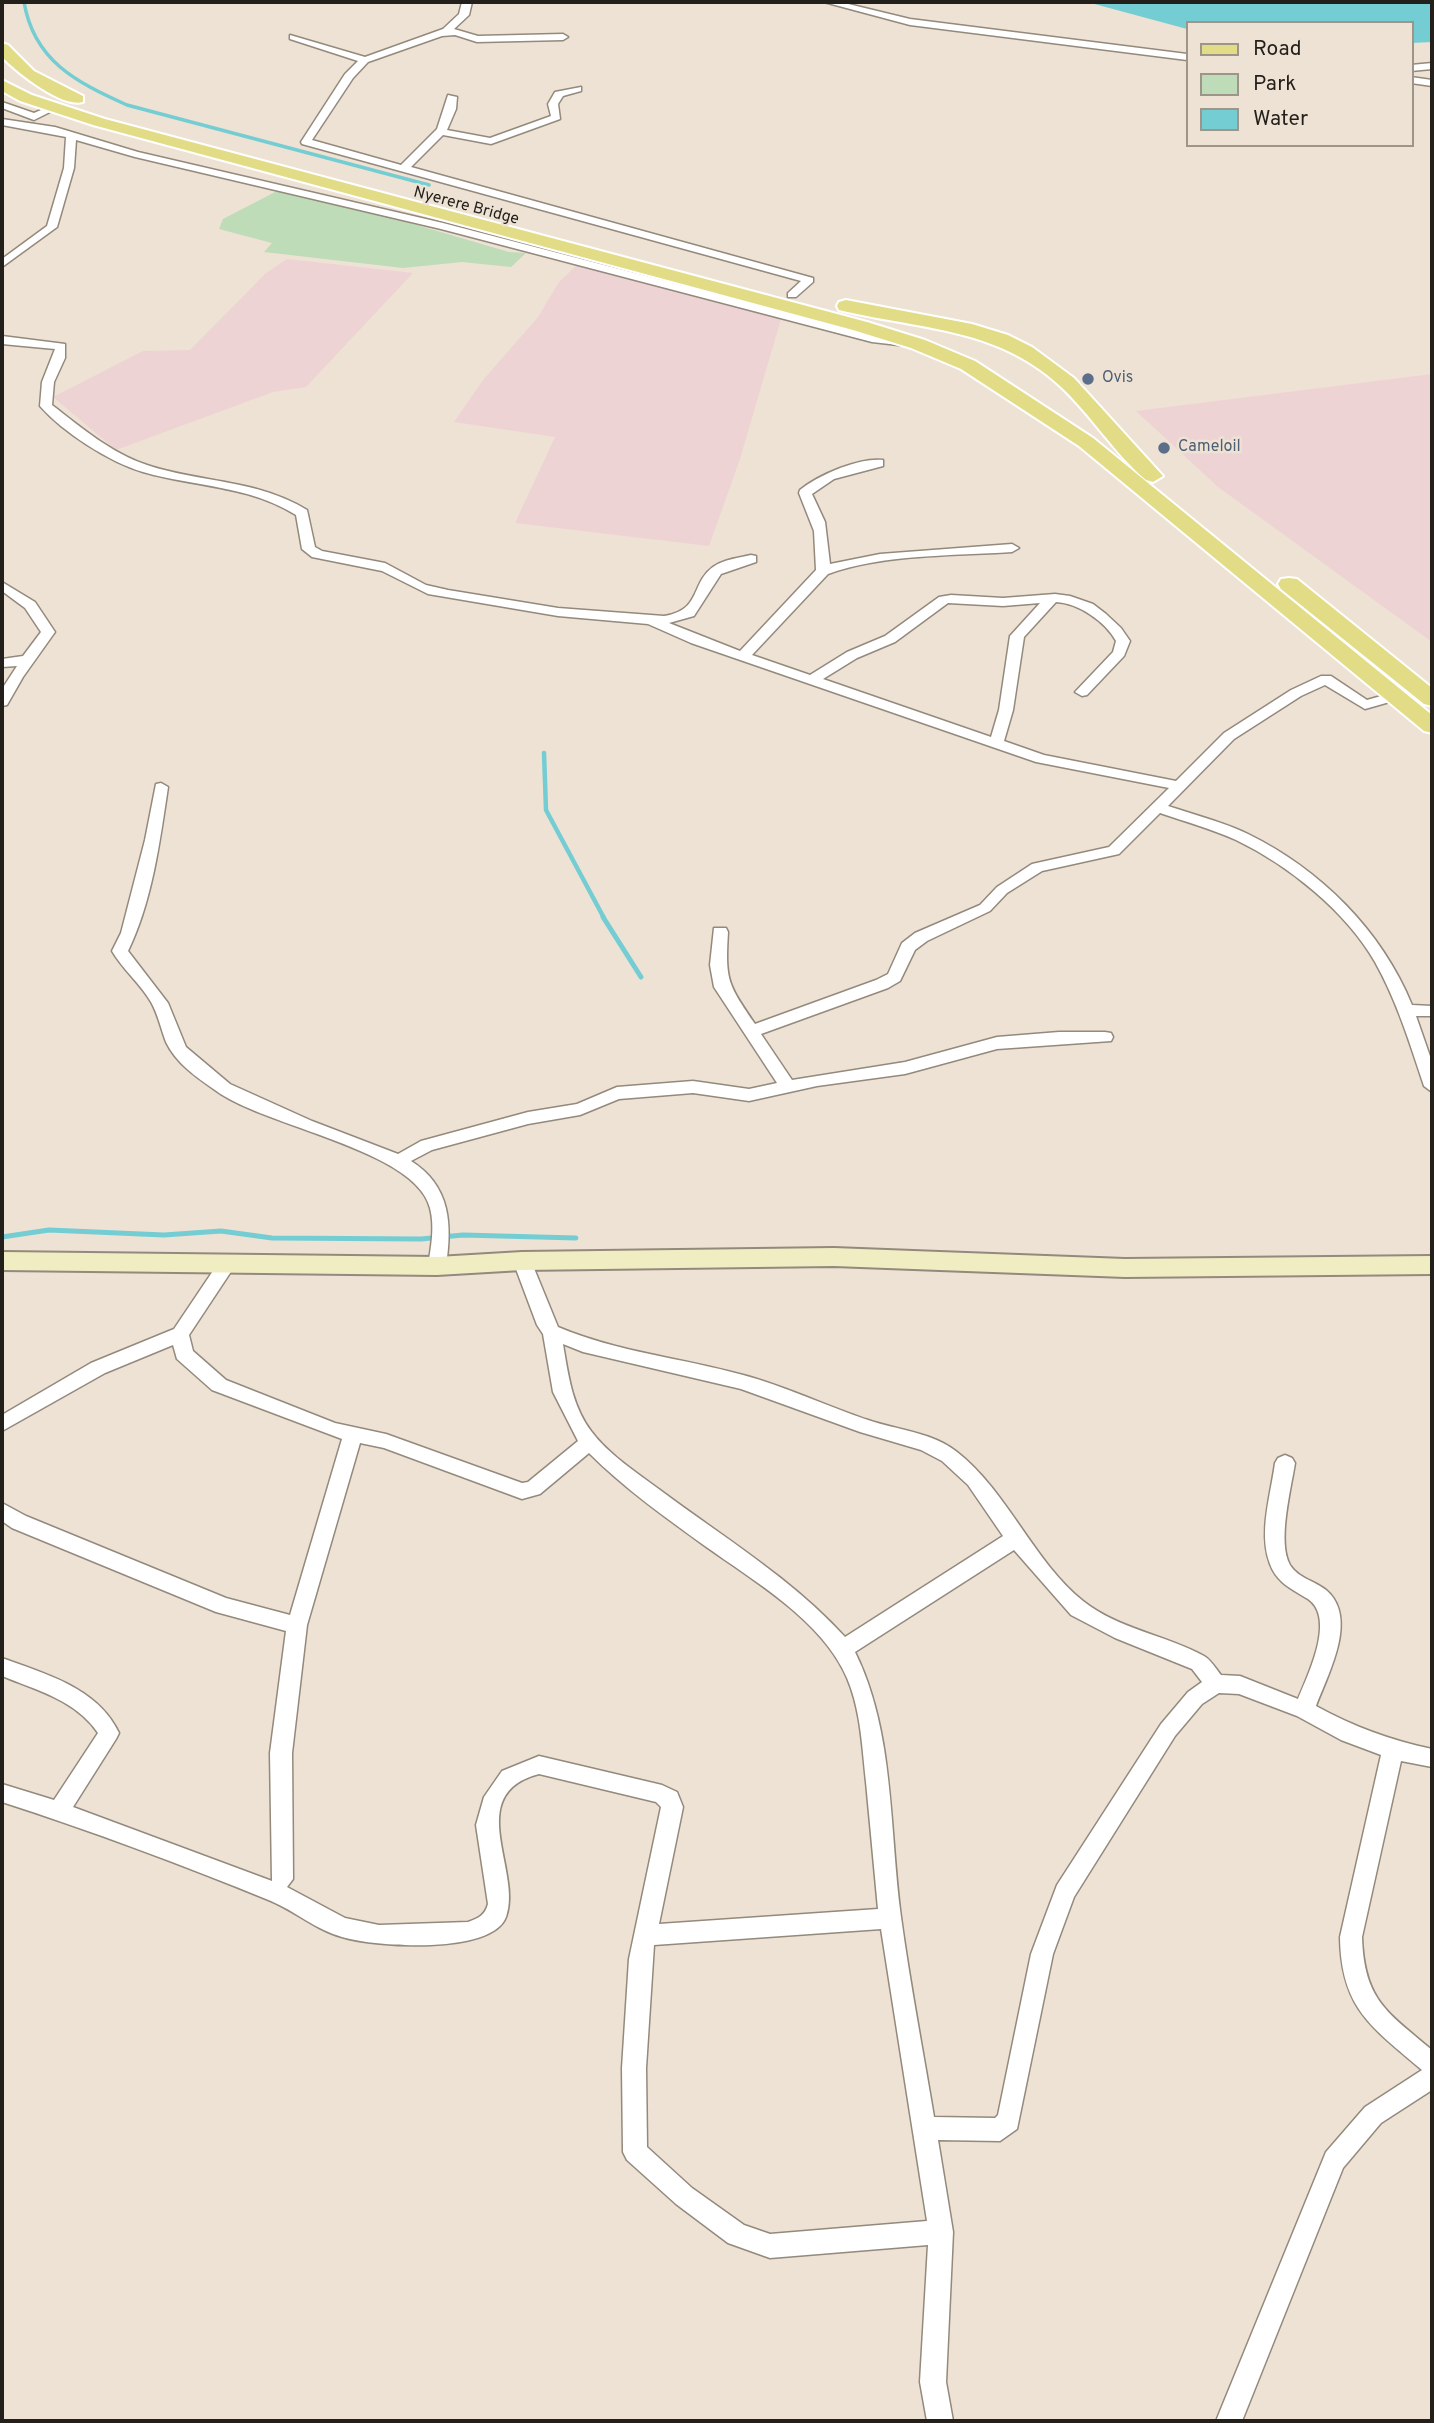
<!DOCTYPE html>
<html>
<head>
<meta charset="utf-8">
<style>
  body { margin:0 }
  #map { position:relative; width:1434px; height:2423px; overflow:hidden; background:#eee2d4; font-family:Overpass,sans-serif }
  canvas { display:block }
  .frame { position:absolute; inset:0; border:4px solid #231f1a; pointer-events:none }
  .legend { position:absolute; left:1186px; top:21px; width:228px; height:126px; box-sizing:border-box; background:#eee2d4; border:2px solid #9d948a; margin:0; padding:9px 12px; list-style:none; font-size:21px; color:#231f1a }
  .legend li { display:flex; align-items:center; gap:14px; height:35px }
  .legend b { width:35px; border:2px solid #9d948a }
</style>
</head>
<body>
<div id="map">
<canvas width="1434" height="2423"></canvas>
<div class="frame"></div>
<ul class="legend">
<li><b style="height:9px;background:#e3dc87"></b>Road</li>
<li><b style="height:19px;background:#bddcb7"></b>Park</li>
<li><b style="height:19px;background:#74cdd3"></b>Water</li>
</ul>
</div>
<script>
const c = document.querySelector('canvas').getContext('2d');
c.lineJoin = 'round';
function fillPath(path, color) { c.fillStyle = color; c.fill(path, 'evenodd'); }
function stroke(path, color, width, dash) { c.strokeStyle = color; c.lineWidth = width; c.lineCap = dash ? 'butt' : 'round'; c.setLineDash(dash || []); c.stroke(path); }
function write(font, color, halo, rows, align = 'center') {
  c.font = font + ' Overpass,sans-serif'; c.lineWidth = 5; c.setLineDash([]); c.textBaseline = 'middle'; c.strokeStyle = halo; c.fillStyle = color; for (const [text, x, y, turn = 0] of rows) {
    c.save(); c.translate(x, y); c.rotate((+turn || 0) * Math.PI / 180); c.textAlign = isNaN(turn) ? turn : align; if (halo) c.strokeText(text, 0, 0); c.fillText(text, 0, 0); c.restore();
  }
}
fillPath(new Path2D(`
  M 287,259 L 413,273 L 306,387 L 273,392 L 116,450 L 53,397 L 143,351 L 190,350 L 266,273 Z
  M 577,265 L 781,319 L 740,459 L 709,546 L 515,523 L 555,437 L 454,422 L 483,380 L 538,317 L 559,282 Z
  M 1432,374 L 1432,642 L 1218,487 L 1136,411 Z`), '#eed3d4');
fillPath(new Path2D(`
  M 281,189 L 297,190 L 509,252 L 526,253 L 511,267 L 462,262 L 403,268 L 264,252 L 272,243 L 219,229 L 223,219 Z`), '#bddcb7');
fillPath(new Path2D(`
  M 1087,2 L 1432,2 L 1432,42 L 1411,43 L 1411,23 L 1187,23 L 1187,29 Z`), '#74cdd3');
stroke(new Path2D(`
  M 24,2 C 34,61 76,82 127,105 L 429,185`), '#74cdd3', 3.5);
stroke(new Path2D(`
  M 544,753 L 546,810 L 604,918`), '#74cdd3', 4.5);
stroke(new Path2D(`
  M 603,917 L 641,977
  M 2,1237 L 49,1230 L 164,1235 L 221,1231 L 272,1238 L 421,1239 L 463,1235 L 576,1238`), '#74cdd3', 5);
const street = new Path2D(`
  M 462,2 L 472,2 L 469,15 L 454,29 L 478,36 L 563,34 L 568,37 L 563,40 L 477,42 L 455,35 L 442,36 L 368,62 L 353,78 L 312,140 L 401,165 L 437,129 L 448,95 L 457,97 L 456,109 L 447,130 L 490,138 L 551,116 L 548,104 L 555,92 L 581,87 L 581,91 L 563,96 L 558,104 L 560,119 L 491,144 L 443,135 L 411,167 L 813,278 L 813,282 L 796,297 L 788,297 L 788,293 L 801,281 L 302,144 L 301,142 L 345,74 L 358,61 L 290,39 L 290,35 L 365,57 L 443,29 L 459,14 Z
  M 824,2 L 840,2 L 910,19 L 1187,54 L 1187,60 L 910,25 Z
  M 1432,63 L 1432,69 L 1411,71 L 1411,65 Z
  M 1411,77 L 1432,80 L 1432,86 L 1411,83 Z
  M 2,102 L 34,113 L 55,104 L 60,107 L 34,120 L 2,108 Z
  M 2,119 L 55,127 L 138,152 L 443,223 L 872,335 L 907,338 L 913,342 L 907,346 L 872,342 L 441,229 L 135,157 L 76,140 L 74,168 L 57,227 L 2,267 L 2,259 L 47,226 L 64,168 L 66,137 L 2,125 Z
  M 2,336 L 65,344 L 65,358 L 54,382 L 52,405 C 82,428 111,453 147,465 C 201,483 257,479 307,510 L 315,547 L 322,551 L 385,563 L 426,585 L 448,590 L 558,608 L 664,616 C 702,610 690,584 713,567 C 724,559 739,558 751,555 L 756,556 L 756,562 L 721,574 L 694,616 L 669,623 L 740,651 L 816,570 L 814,531 L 799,493 L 800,490 C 818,475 860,457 883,460 L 883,466 L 834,479 L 812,494 L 825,522 L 830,564 L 880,554 L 1012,544 L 1019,548 L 1012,552 C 954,556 882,554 828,574 L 752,655 L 810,675 L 847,652 L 885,636 L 939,597 L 951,595 L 1003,598 L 1055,594 L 1070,596 L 1093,604 L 1106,614 L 1121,628 L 1130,641 L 1124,656 L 1087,695 L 1082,696 L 1075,692 L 1113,652 L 1116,641 C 1105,621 1078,603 1056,602 L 1024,637 L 1013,710 L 1004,741 L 1044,755 L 1176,781 L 1224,733 L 1291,690 L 1321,676 L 1331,676 L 1367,700 L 1395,692 L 1400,693 L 1400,699 L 1365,709 L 1325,685 L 1301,696 L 1234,739 L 1168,806 C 1195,815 1223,822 1248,834 C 1321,870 1381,930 1412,1005 L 1432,1006 L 1432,1016 L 1416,1016 L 1432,1062 L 1432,1092 L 1424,1086 C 1410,1044 1397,1001 1375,962 C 1346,911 1288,865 1236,840 C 1212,829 1186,822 1160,813 L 1119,854 L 1042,871 L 1007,893 L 990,911 L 927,941 L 915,950 L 900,981 L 888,988 L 761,1034 L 792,1080 L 905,1062 L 997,1037 L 1059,1032 L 1105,1032 L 1111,1033 L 1113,1037 L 1111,1041 L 997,1049 L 905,1074 L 817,1086 L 749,1101 L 693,1093 L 619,1099 L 580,1115 L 528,1124 L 432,1150 L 411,1161 C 451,1186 452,1225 446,1266 L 443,1271 L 431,1271 L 428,1266 C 431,1247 435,1227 430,1208 C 415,1149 264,1127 215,1090 C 196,1077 176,1063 166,1042 C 161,1029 158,1014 151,1002 C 140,983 123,970 112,951 L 121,933 L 145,840 L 156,784 L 161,783 L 168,787 C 160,841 152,902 128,951 L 168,1003 L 186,1047 L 230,1084 L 312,1121 L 398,1154 L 421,1141 L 528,1112 L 577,1104 L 617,1087 L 693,1081 L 749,1089 L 777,1083 L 714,987 L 710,965 L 714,928 L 726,928 L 728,932 C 725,981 728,984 755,1024 L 876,980 L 888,974 L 902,943 L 915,933 L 980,905 L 997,887 L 1032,864 L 1109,847 L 1169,788 L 1036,762 L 691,643 L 648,624 L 558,616 L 428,594 L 382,571 L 312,557 L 302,549 L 296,515 C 248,485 195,487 143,472 C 109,462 63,432 40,406 L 42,382 L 55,349 L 2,344 ZM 948,603 L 1003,606 L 1040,603 L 1010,636 L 999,710 L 991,737 L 823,679 L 857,658 L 895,642 Z
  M 2,582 L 35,602 L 55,632 L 23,677 L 7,705 L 2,706 L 2,689 L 17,666 L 2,667 L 2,659 L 23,656 L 41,632 L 25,608 L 2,591 Z
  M 522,1254 L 531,1261 L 558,1327 C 617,1352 682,1358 743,1375 C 785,1386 826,1406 868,1420 C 897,1430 932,1432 957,1452 C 1008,1492 1033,1561 1083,1601 C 1118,1629 1166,1635 1204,1656 C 1211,1660 1216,1669 1221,1675 L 1240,1676 L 1298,1699 C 1308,1675 1336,1618 1308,1599 C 1292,1589 1277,1583 1270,1564 C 1258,1533 1271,1494 1275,1463 L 1278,1458 L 1285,1455 L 1292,1458 L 1295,1463 C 1291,1489 1277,1542 1290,1565 C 1298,1578 1315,1581 1326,1590 C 1359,1618 1328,1674 1316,1706 C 1354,1727 1390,1740 1432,1749 L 1432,1767 L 1401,1761 L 1362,1937 C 1364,2000 1387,2012 1432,2050 L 1432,2090 L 1381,2123 L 1343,2168 L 1242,2421 L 1216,2421 L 1326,2152 L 1365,2107 L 1422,2070 C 1372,2027 1341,2009 1340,1937 L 1381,1755 L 1341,1740 L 1297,1716 L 1239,1694 L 1219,1693 L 1202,1704 L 1175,1736 L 1074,1897 L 1053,1954 L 1017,2129 L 1000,2141 L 938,2140 L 953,2232 L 946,2382 L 953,2421 L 927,2421 L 920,2382 L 928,2245 L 770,2258 L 728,2243 L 676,2204 L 627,2160 L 623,2152 L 622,2068 L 629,1959 L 661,1807 L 656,1802 L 539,1774 C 462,1794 523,1872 506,1917 C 492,1955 374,1947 342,1937 C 316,1930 295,1911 271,1901 C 183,1865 92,1831 2,1802 L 2,1784 L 54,1800 L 98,1733 C 76,1700 36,1690 2,1676 L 2,1658 C 46,1674 98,1688 119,1733 L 116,1739 L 73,1807 L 272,1881 L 270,1753 L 286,1631 L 216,1612 L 12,1528 L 2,1521 L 2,1503 L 26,1516 L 226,1598 L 290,1615 L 342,1439 L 212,1390 L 177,1359 L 173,1345 L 105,1373 L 2,1431 L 2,1415 L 91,1363 L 174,1329 L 221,1259 L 227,1257 L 236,1264 L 189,1335 L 193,1351 L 226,1380 L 335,1423 L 386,1434 L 522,1483 L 528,1482 L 578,1441 L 553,1392 L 543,1334 L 537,1325 L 513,1261 ZM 563,1344 L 583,1352 L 741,1389 L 860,1432 L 921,1450 L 942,1461 L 968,1485 L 1003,1536 L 845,1637 C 791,1578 723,1537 660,1490 C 636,1472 608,1454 591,1431 C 572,1406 568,1374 563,1344 ZM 360,1443 L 384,1448 L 522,1499 L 540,1494 L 589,1453 C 624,1488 666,1518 705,1546 C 754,1581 823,1621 847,1678 C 861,1711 862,1747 866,1782 C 870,1824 874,1866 878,1909 L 659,1924 L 683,1807 L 677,1792 L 662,1785 L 539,1756 L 502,1771 L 484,1797 L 476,1825 L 488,1904 C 485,1915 479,1918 468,1922 L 379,1925 L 345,1918 L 287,1887 L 293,1879 L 292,1753 L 307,1625 ZM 1014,1550 L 1071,1615 L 1115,1638 L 1192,1669 L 1202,1682 L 1188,1692 L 1161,1724 L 1057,1885 L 1031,1954 L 998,2115 L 995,2118 L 934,2117 C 923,2050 910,1984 901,1917 C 889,1829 895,1733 855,1652 ZM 881,1929 L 927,2221 L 770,2234 L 744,2225 L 692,2188 L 647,2147 L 646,2068 L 654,1945 Z`);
const secondary = new Path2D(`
  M 834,1248 L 1125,1259 L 1432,1256 L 1432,1274 L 1125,1277 L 834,1266 L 522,1270 L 437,1275 L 2,1270 L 2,1252 L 437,1257 L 522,1252 Z`);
const primary = new Path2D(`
  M 2,43 L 8,45 L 34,71 L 83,96 L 83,102 C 61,108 17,72 2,57 Z
  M 2,80 L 32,95 L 105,119 L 867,322 L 925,340 L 975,361 L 1093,438 L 1432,715 L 1432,733 L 1424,731 L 1079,446 L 961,369 L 911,348 L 853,330 L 93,125 L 20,101 L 2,91 Z
  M 846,300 L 972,324 L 1008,335 L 1032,347 L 1074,378 L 1163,476 L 1153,482 L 1146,480 C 1113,452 1091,414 1059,385 C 996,327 917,329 839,310 L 837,306 L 839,302 Z
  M 1289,578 L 1297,579 L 1432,688 L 1432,706 L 1424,704 L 1281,589 L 1278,584 L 1281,579 Z`);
stroke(street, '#93897c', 3);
stroke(secondary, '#93897c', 4);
stroke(primary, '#fff', 4);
fillPath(street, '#fff');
fillPath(secondary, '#f1edc3');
fillPath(primary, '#e3dc87');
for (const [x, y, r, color] of [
  [1088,379,7,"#5c6f8a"],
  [1164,448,7,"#5c6f8a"]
]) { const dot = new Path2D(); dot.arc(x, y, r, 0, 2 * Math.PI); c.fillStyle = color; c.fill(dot); stroke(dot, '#eee2d4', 2.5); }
write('16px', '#231f1a', '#eee2d4', [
  ["Nyerere Bridge",466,207,15]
]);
write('16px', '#4e5e75', '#eee2d4', [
  ["Ovis",1102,379],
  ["Cameloil",1178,448]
], 'left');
</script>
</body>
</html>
